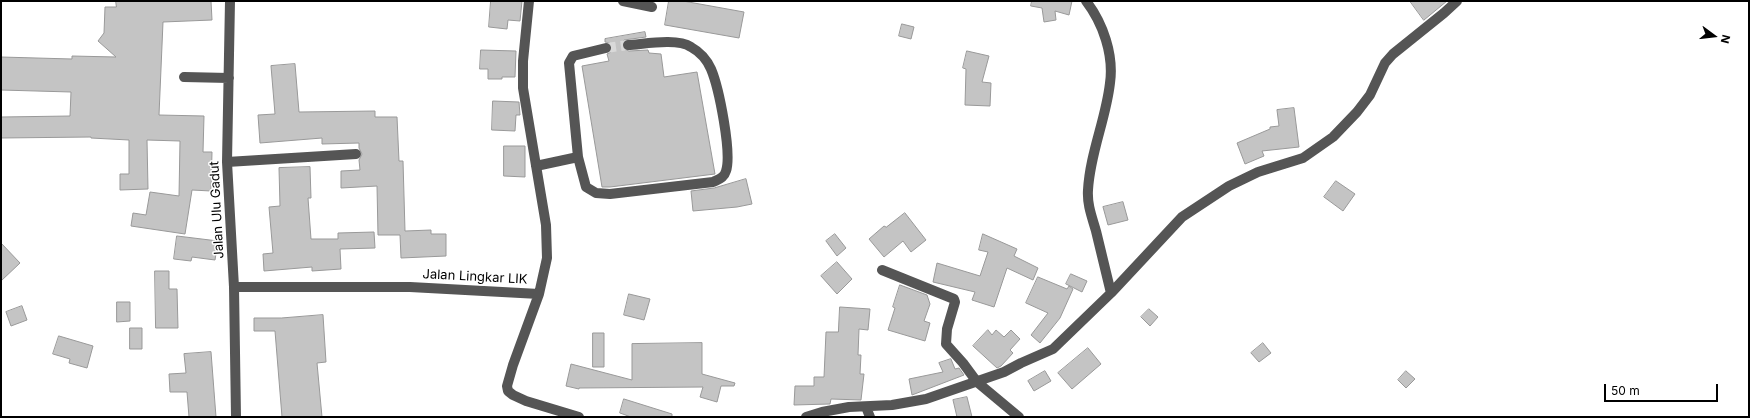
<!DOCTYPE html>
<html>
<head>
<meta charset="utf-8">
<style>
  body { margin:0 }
  #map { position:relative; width:1750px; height:418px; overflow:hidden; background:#fff; font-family:Inter,sans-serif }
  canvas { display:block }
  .frame { position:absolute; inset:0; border:2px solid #000; pointer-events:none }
  .north { position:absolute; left:1694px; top:16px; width:40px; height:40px; -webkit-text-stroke:3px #fff; paint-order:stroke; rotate:105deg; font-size:11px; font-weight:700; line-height:16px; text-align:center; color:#000 }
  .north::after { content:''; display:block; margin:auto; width:14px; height:18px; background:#000; clip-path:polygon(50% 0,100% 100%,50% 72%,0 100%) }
  .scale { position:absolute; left:1604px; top:384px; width:114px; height:18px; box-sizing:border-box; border:2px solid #000; border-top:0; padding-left:5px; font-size:12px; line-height:14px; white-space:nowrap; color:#000; -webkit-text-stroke:3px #fff; paint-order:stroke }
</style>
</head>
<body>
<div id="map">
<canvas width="1750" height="418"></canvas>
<div class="frame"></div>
<div class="north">N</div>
<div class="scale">50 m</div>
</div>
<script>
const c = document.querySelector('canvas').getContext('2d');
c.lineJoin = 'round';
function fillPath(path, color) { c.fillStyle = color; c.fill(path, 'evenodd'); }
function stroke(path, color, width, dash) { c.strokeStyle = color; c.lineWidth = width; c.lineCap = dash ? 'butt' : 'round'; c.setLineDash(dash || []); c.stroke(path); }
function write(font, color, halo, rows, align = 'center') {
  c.font = font + ' Inter,sans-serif'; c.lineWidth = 3; c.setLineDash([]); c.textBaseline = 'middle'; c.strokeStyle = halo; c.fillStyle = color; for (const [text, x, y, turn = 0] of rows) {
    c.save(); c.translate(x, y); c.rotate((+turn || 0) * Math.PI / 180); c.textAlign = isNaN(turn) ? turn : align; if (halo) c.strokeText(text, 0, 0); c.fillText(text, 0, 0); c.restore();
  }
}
const building = new Path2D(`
  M 116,1 L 211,1 L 212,20 L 163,22 L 159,115 L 204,116 L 203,152 L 212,152 L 211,191 L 192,190 L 185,234 L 131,226 L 133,213 L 146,215 L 150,192 L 179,196 L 180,141 L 147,140 L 148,189 L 120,190 L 120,174 L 129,174 L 129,140 L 91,138 L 91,137 L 1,138 L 1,117 L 70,116 L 71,92 L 1,90 L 1,57 L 72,59 L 72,56 L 116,57 L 98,41 L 104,33 L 105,7 L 116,7 Z
  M 491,1 L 522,1 L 520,21 L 508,20 L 507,29 L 489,27 Z
  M 669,1 L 683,1 L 744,12 L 739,38 L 665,25 Z
  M 1032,1 L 1072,1 L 1069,15 L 1055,11 L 1056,20 L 1044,22 L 1042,8 L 1031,6 Z
  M 1410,1 L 1447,1 L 1424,20 Z
  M 902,24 L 914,27 L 911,39 L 899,36 Z
  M 645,32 L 646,37 L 624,40 L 622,45 L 623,49 L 629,51 L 648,50 L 649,53 L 661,54 L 664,77 L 697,72 L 715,174 L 610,187 L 602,187 L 582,66 L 609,61 L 607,54 L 611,52 L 612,47 L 610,43 L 605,42 L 605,39 Z
  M 481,50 L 516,51 L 515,77 L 502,77 L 502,79 L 488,79 L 488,69 L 480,69 Z
  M 967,51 L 989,56 L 982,82 L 991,83 L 990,106 L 965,105 L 966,69 L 963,68 Z
  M 295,64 L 299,112 L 375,111 L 375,117 L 397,117 L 399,161 L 403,161 L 405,231 L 431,230 L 431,234 L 446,234 L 446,256 L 401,258 L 400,235 L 378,235 L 377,186 L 341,188 L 341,171 L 360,170 L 359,160 L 362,154 L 359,148 L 359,143 L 322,144 L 322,138 L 260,143 L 258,115 L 275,114 L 271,66 Z
  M 493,101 L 519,102 L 520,115 L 516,115 L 515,131 L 492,130 Z
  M 1294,108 L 1299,147 L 1262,151 L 1264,156 L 1245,164 L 1237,143 L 1270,129 L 1270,127 L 1279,126 L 1277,110 Z
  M 504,146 L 525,146 L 525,177 L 504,176 Z
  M 310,167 L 311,198 L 308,198 L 311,239 L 338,239 L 338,233 L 374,232 L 375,248 L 340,249 L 341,269 L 312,271 L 312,267 L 264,271 L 263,254 L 273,253 L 269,207 L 280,206 L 279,168 Z
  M 746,179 L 752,204 L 737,207 L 693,211 L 691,191 L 714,188 Z
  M 1336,181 L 1355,194 L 1343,211 L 1324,197 Z
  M 1123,202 L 1128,220 L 1108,225 L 1103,207 Z
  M 905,213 L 926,240 L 911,252 L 903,241 L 884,257 L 869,239 L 884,226 L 886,227 Z
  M 835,234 L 846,248 L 837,256 L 826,241 Z
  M 983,234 L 1017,249 L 1014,256 L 1038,268 L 1033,280 L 1007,268 L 994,307 L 972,300 L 975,292 L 933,282 L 937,263 L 980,276 L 988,252 L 979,250 Z
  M 177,236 L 218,241 L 215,260 L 192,257 L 191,261 L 174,259 Z
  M 1,243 L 20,263 L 1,281 Z
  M 837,262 L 852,279 L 837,294 L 821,276 Z
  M 155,271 L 169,271 L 169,289 L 177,289 L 178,328 L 156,328 Z
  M 1071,274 L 1087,281 L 1082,292 L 1066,284 Z
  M 1038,277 L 1067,289 L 1069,286 L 1073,289 L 1060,318 L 1040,343 L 1031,335 L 1048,313 L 1026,303 Z
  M 900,285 L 927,295 L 930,304 L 924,321 L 930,323 L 925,341 L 888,330 L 895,308 L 893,307 Z
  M 629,294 L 650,299 L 644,320 L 624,315 Z
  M 117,302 L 130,302 L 130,321 L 117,322 Z
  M 22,306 L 27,320 L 11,326 L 6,312 Z
  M 840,307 L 870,309 L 868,330 L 859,329 L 858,355 L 861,355 L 860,374 L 864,374 L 861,400 L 831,399 L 830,404 L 794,405 L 795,386 L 814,386 L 814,377 L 824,377 L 826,332 L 838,332 Z
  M 1149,309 L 1158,317 L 1150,326 L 1141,317 Z
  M 323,315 L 326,362 L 317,363 L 322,417 L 282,417 L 275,331 L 254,331 L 254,318 L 281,318 Z
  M 130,328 L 142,328 L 142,349 L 130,349 Z
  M 988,330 L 992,335 L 996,330 L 1004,337 L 1011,330 L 1020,339 L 1010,350 L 1013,353 L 1001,366 L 997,368 L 973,346 Z
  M 593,333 L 604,333 L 604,367 L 593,367 Z
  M 59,336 L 93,346 L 87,368 L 69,363 L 70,359 L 53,354 Z
  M 702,343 L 702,374 L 735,383 L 734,386 L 721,386 L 717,402 L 700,397 L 703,387 L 579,388 L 579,389 L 566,386 L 571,364 L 632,380 L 632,344 Z
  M 1263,343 L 1271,353 L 1259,362 L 1251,353 Z
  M 1088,348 L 1101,364 L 1072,389 L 1058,373 Z
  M 211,352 L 216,417 L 189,417 L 187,392 L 170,392 L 169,374 L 186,373 L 184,354 Z
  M 951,359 L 955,369 L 959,368 L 964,375 L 912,395 L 909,379 L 943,372 L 939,363 Z
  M 1045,371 L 1051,381 L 1034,391 L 1028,381 Z
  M 1406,371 L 1415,379 L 1406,388 L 1398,380 Z
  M 967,397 L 972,417 L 957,417 L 953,400 Z
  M 624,399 L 672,414 L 672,417 L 631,417 L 620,413 Z`);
fillPath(building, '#c4c4c4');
stroke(building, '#999', 1);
stroke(new Path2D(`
  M 606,48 L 628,45`), '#d9d9d9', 10, [10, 5]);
stroke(new Path2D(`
  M 230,1 L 227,162 L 234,287 L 236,417
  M 529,1 L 523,61 L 523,88 L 546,225 L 547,258 L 539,294 L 513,365 L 507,386 L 508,391 L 513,395 L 526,401 L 579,417
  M 623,1 L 652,7
  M 1086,1 C 1103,23 1114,55 1110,83 C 1106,119 1090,153 1088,190 C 1087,205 1092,217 1096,231 C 1101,252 1106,272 1111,293
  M 606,48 L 573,56 L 569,63 L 578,157 L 586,187 L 596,193 L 610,194 L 713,182 C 719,179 724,178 726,171 C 732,153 719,88 711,69 C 707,60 700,52 691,47 C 677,38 645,44 628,45
  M 184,77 L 229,78
  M 227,162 L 356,154
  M 536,166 L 578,157
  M 882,270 L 954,299 L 955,302 L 947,329 L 946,344 L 963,363 L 977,382 L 1019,417
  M 234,287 L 410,287 L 539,294
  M 866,407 L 870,417
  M 806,417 L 822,412 L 849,407 L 892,405 L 926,399 L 1004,372 L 1021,363 L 1053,349 L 1111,293 L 1182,217 L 1229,186 L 1258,172 L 1303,158 L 1333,137 L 1357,112 L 1370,95 L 1385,63 L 1393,54 L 1444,13 L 1457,1`), '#555', 10);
write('13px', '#000', '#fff', [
  ["Jalan Ulu Gadut",217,210,-93],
  ["Jalan Lingkar LIK",475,277,3]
]);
</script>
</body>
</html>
